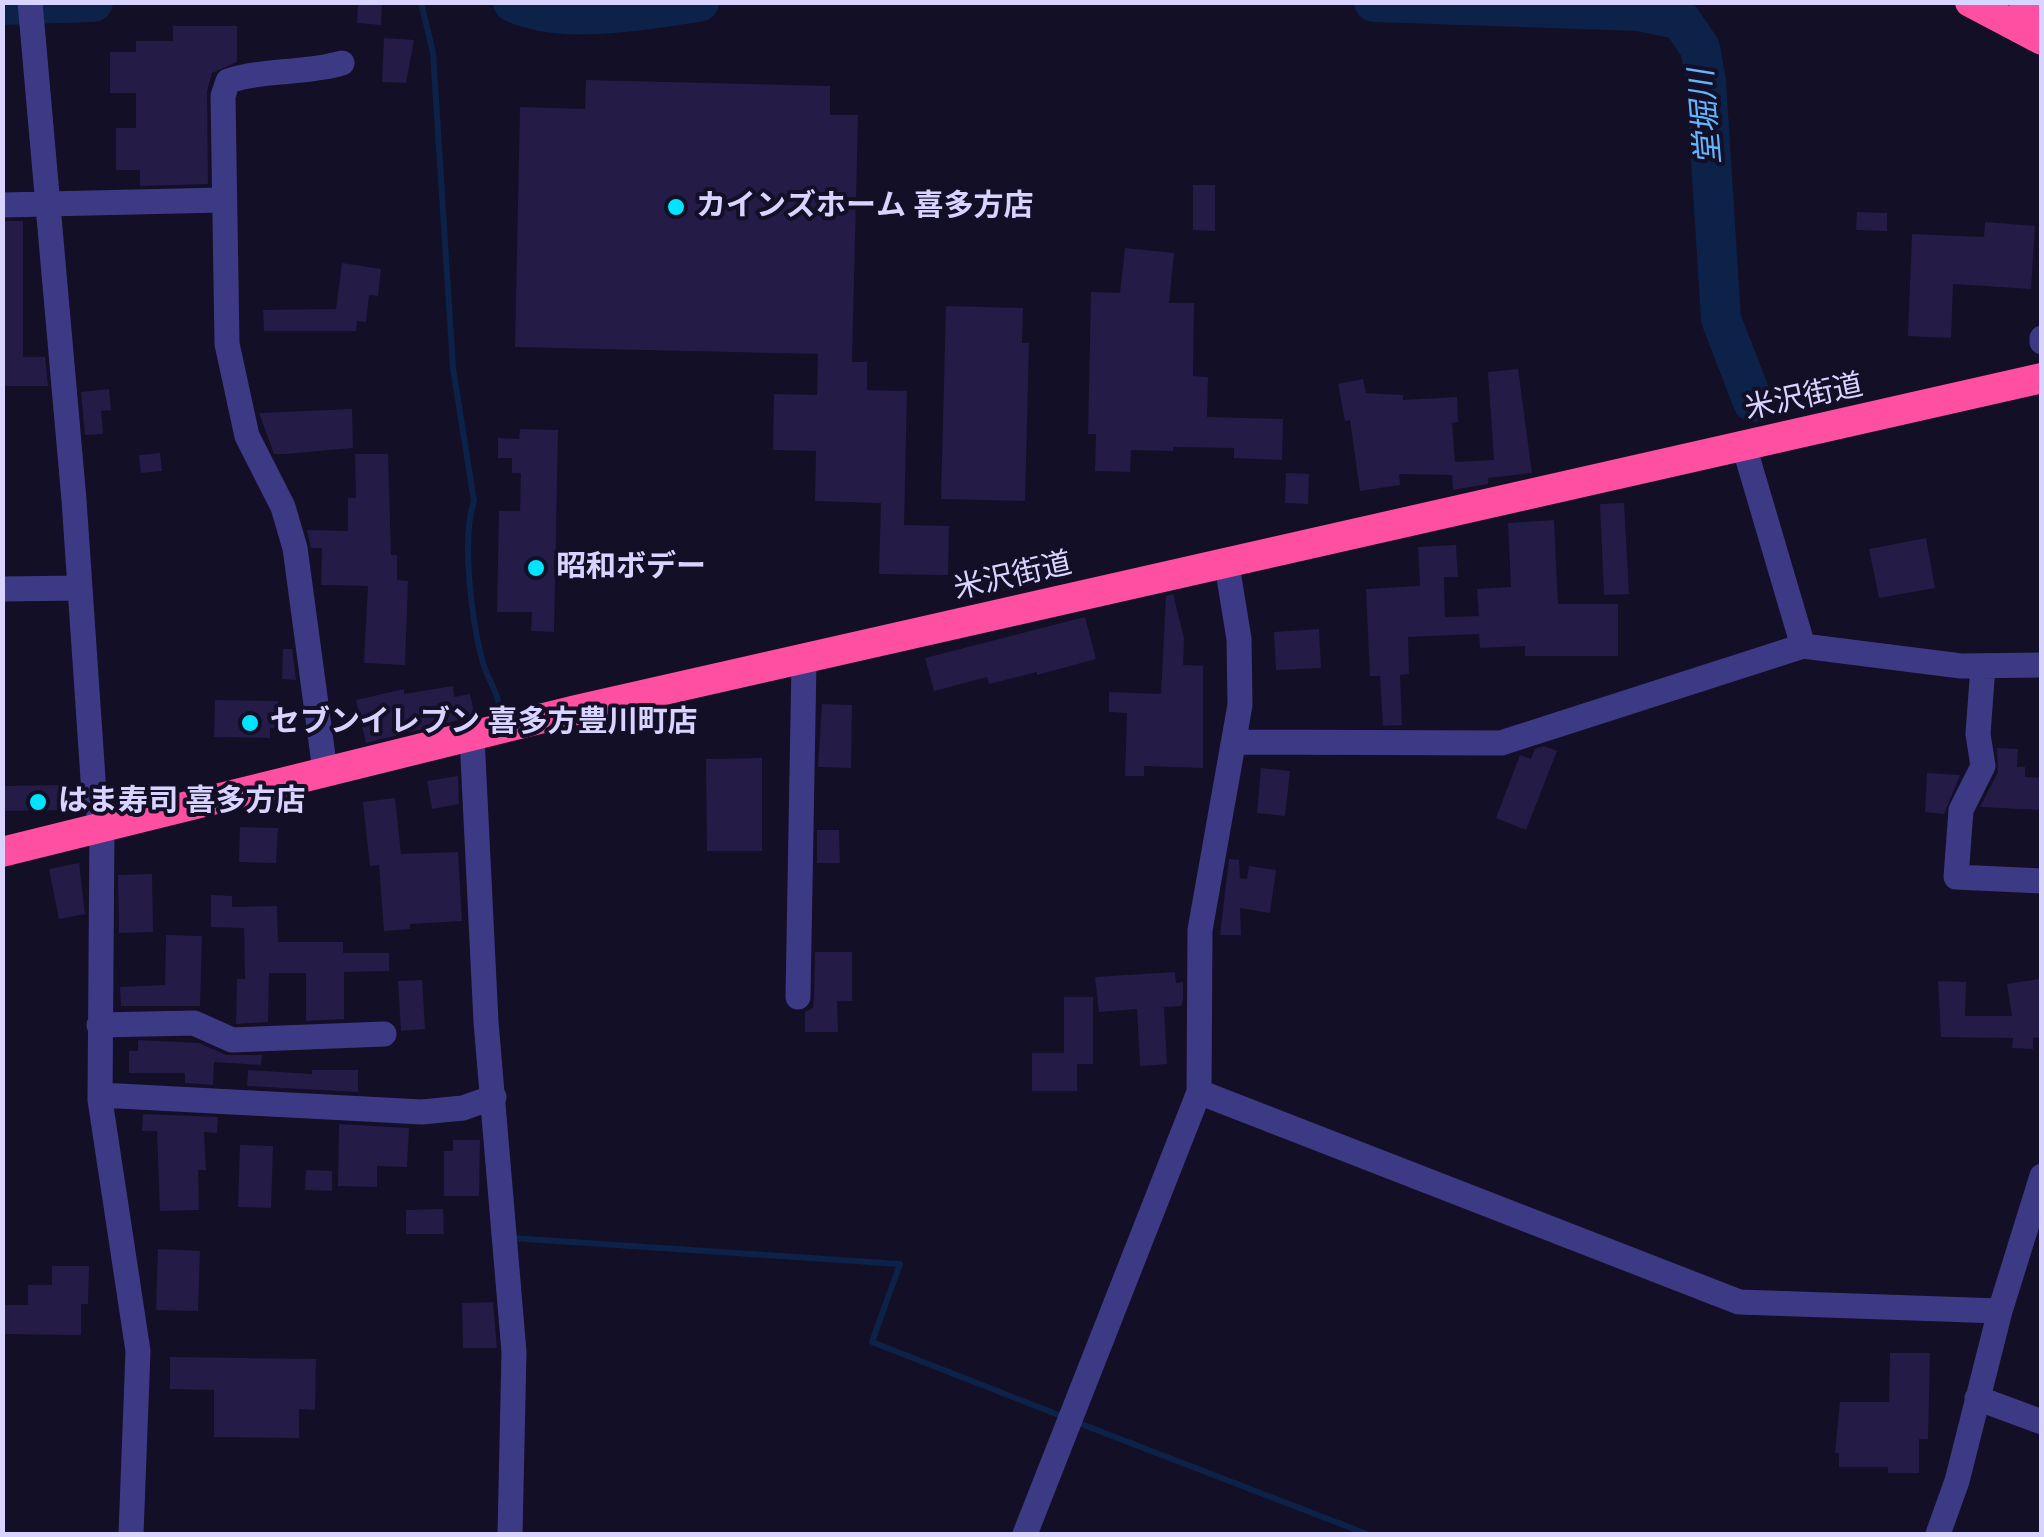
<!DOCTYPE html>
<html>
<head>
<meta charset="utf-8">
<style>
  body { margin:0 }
  #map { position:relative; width:2044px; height:1537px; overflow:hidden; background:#130f26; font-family:"Space Grotesk",sans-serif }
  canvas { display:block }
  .frame { position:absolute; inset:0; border:5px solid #d9d4ff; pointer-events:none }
</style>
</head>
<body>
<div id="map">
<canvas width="2044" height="1537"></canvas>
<div class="frame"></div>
</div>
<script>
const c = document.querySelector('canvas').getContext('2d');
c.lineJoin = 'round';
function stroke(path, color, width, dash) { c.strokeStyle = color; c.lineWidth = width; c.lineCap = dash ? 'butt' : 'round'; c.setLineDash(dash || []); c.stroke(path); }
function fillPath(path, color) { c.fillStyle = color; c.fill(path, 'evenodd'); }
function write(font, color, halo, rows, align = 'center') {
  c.font = font + ' "Space Grotesk","Noto Sans JP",sans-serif'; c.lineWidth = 8; c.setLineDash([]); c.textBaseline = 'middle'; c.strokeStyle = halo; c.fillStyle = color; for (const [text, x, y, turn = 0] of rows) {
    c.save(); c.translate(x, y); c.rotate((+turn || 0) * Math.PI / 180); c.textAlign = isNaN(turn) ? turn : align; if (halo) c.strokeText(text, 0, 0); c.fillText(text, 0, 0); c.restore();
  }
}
stroke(new Path2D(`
  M 421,2 L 433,53 L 453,368 L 474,501 C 461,540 472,623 483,663 C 489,685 504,696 497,721
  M 512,1238 L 900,1264 L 872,1342 L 1064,1417
  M 1076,1422 L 1367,1534`), '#0c2248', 6);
stroke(new Path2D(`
  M 513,2 C 562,26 645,9 699,2
  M 1374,2 L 1639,11 L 1681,20 L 1700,48 L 1706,81 L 1721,319 L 1753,402
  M 2,5 L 93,2`), '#0c2248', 40);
fillPath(new Path2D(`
  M 358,2 L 382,2 L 381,25 L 357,23 Z
  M 173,26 L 237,26 L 237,62 L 212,73 L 207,91 L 208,184 L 140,186 L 140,170 L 116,170 L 116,128 L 136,128 L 136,93 L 110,93 L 110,52 L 136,52 L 136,41 L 173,41 Z
  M 384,38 L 414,40 L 406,83 L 382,82 Z
  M 586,80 L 830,86 L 830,115 L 858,115 L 852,362 L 867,362 L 867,390 L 907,391 L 904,525 L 949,526 L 948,575 L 879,574 L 881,503 L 815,501 L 816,451 L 773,450 L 774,394 L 817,395 L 818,354 L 515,347 L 520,107 L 585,109 Z
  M 1193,185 L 1215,185 L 1215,231 L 1193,230 Z
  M 1857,212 L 1887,213 L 1887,231 L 1856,230 Z
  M 2,221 L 23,221 L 23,357 L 45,357 L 48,386 L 2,386 Z
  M 1985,222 L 2035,226 L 2031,289 L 1953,284 L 1951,338 L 1908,336 L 1912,234 L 1984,237 Z
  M 1125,248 L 1174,253 L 1169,303 L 1194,303 L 1193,376 L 1208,377 L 1207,417 L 1283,419 L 1282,460 L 1234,458 L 1234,448 L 1173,447 L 1173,451 L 1131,450 L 1130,472 L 1095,471 L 1096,434 L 1088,434 L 1091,292 L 1120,293 Z
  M 342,263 L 381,269 L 378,296 L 369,295 L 366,322 L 357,321 L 356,331 L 264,331 L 263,310 L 336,309 Z
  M 946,306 L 1023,308 L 1022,343 L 1029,343 L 1025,501 L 941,499 Z
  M 1518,369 L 1532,473 L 1488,478 L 1488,484 L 1453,490 L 1452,475 L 1399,474 L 1400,485 L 1360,491 L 1350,420 L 1345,421 L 1338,384 L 1363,379 L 1366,393 L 1403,395 L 1403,400 L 1457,397 L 1458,422 L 1452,423 L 1455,462 L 1494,460 L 1488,372 Z
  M 109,389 L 111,410 L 101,411 L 103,434 L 85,435 L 81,392 Z
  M 352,409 L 353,448 L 285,454 L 274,454 L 259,413 Z
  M 520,429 L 558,430 L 554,632 L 531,631 L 532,612 L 497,612 L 499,511 L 520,511 L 521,473 L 512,473 L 512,458 L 498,458 L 498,438 L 519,439 Z
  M 160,453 L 162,471 L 141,473 L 139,455 Z
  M 355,454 L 388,454 L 391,555 L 397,555 L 397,580 L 408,581 L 405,665 L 364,663 L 368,586 L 321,585 L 322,548 L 311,548 L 307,530 L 348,531 L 348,498 L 356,498 Z
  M 1286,473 L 1309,474 L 1308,504 L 1285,503 Z
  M 1624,503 L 1629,594 L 1604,595 L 1600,504 Z
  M 1554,520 L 1558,604 L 1618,604 L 1618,656 L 1525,656 L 1525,646 L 1480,648 L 1479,634 L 1408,637 L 1409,674 L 1400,675 L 1402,725 L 1383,726 L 1380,676 L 1370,676 L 1366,589 L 1420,586 L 1418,547 L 1456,545 L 1458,577 L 1444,577 L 1445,617 L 1479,616 L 1477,589 L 1511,587 L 1508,523 Z
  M 1926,538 L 1935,588 L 1879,598 L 1869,549 Z
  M 1173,594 L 1184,638 L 1183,665 L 1203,666 L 1203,768 L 1144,766 L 1144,776 L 1125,776 L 1127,713 L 1109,712 L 1109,692 L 1161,694 L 1166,596 Z
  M 1085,617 L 1096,659 L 1037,675 L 1037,672 L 989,684 L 987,677 L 934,691 L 925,658 Z
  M 1319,629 L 1321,668 L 1276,670 L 1274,632 Z
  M 283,649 L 292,649 L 296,680 L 282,679 Z
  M 453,686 L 454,697 L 470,694 L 475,716 L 366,743 L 356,700 L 404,689 L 404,694 Z
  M 215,700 L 278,701 L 278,728 L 270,728 L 270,738 L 214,737 Z
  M 822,704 L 852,705 L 851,768 L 818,767 Z
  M 1544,746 L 1557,751 L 1526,830 L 1496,818 L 1520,755 L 1531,759 L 1535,749 Z
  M 1997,748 L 2018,749 L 2017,767 L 2025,767 L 2025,777 L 2042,778 L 2042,810 L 1980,807 L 1998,772 Z
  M 762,758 L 762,851 L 707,851 L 706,759 Z
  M 1261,768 L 1290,771 L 1285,816 L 1257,813 Z
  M 1927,773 L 1960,775 L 1944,814 L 1925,812 Z
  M 458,776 L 459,804 L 432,809 L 427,781 Z
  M 66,785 L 67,810 L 2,811 L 2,786 Z
  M 395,798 L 401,854 L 458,852 L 462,921 L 410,924 L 410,929 L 384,931 L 379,865 L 370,866 L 363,802 Z
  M 240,827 L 278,828 L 276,863 L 239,862 Z
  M 817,830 L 839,830 L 840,863 L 817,863 Z
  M 1229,859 L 1239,860 L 1240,878 L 1247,879 L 1249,866 L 1276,870 L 1270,913 L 1240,908 L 1241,935 L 1220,935 Z
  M 79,863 L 85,914 L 59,919 L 49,869 Z
  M 152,874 L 153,932 L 119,933 L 118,875 Z
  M 211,895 L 232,896 L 232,907 L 277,906 L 278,942 L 343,942 L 343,953 L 389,953 L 389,971 L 344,972 L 344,1019 L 306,1021 L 306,973 L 269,973 L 268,1022 L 236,1024 L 237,979 L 245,979 L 244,928 L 211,927 Z
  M 166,935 L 202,936 L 200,1006 L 121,1006 L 120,987 L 165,985 Z
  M 815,952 L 852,952 L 852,1001 L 837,1001 L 838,1032 L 805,1032 L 805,1012 L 813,1008 L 814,997 Z
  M 1175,972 L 1176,983 L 1183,982 L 1183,1000 L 1181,1006 L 1164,1007 L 1167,1064 L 1140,1066 L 1137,1009 L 1099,1012 L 1095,977 Z
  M 2039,979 L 2042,1037 L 2033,1038 L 2033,1049 L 2012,1048 L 2013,1038 L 1941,1037 L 1938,981 L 1966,982 L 1965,1016 L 2012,1016 L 2007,984 Z
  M 422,980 L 425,1029 L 401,1031 L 398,981 Z
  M 1064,997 L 1093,997 L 1093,1064 L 1077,1064 L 1077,1091 L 1032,1091 L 1032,1053 L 1064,1053 Z
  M 138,1040 L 199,1043 L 226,1055 L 262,1055 L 261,1065 L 214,1062 L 213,1085 L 185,1083 L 185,1073 L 129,1073 L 129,1051 L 138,1051 Z
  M 248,1070 L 312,1074 L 312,1070 L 358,1070 L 358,1092 L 247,1086 Z
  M 143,1114 L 218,1117 L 217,1133 L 204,1132 L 206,1170 L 198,1170 L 199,1210 L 160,1211 L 157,1131 L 142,1131 Z
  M 339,1124 L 409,1128 L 407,1167 L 377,1166 L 377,1187 L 338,1186 Z
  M 453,1140 L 480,1140 L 479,1196 L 444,1196 L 444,1151 L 453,1151 Z
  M 240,1145 L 273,1146 L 271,1208 L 238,1207 Z
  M 306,1170 L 332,1171 L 332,1191 L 305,1190 Z
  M 443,1209 L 444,1234 L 406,1234 L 406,1210 Z
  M 158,1249 L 200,1251 L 198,1311 L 156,1310 Z
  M 52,1266 L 89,1266 L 88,1304 L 81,1304 L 81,1335 L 2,1334 L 2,1305 L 28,1305 L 28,1285 L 52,1285 Z
  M 493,1302 L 497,1348 L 463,1348 L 462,1303 Z
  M 1890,1353 L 1930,1353 L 1928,1439 L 1919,1439 L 1919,1473 L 1888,1473 L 1888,1467 L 1839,1467 L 1839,1453 L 1835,1453 L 1840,1402 L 1889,1402 Z
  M 170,1357 L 316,1359 L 315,1410 L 299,1409 L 299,1438 L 214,1437 L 214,1390 L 170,1389 Z`), '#241b47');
stroke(new Path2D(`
  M 30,2 L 74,500 L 94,793 L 102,826 L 100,1100 L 138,1351 L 131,1534
  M 2,205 L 223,200
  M 2042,338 L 2042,342
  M 1744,446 L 1803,646
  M 2,589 L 80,588
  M 1983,666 L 1978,734 L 1983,766 L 1961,810 L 1956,877 L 2042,881
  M 472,737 L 486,1022 L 514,1352 L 510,1534
  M 1240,742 L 1501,743 L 1803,646 L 1961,666 L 2042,665
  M 325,771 L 295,548 L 283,507 L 247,436 L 227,344 L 223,96 L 228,81 C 264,69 305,74 342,63
  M 798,997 L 804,661
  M 99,1025 L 194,1023 L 232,1040 L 384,1034
  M 1199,1092 L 1739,1302 L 2000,1311
  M 100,1095 L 422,1112 L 463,1108 L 494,1097
  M 1977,1398 L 2042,1422
  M 1025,1534 L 1199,1092 L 1200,930 L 1240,705 L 1239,639 L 1227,565
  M 1938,1534 L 1957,1481 L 2000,1311 L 2042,1176`), '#3d3a85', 25);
stroke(new Path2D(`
  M 1970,2 L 2042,40
  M 2024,2 L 2042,11
  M 2,852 L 576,710 L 2042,378`), '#ff4fa3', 30);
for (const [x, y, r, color] of [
  [676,207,10,"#00e5ff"],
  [536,568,10,"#00e5ff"],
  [250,723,10,"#00e5ff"],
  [38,802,10,"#00e5ff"]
]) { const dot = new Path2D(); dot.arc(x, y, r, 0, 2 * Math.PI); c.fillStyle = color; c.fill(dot); stroke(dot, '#130f26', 4); }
write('bold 30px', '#d9d4ff', '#130f26', [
  ["カインズホーム 喜多方店",696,207],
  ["昭和ボデー",556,568],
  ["セブンイレブン 喜多方豊川町店",270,723],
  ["はま寿司 喜多方店",58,802]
], 'left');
write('30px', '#d9d4ff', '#130f26', [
  ["米沢街道",1804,398,-12],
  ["米沢街道",1013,577,-13]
]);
write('italic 32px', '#62b6ff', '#130f26', [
  ["堂堀川",1707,117,-95]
]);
</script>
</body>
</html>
